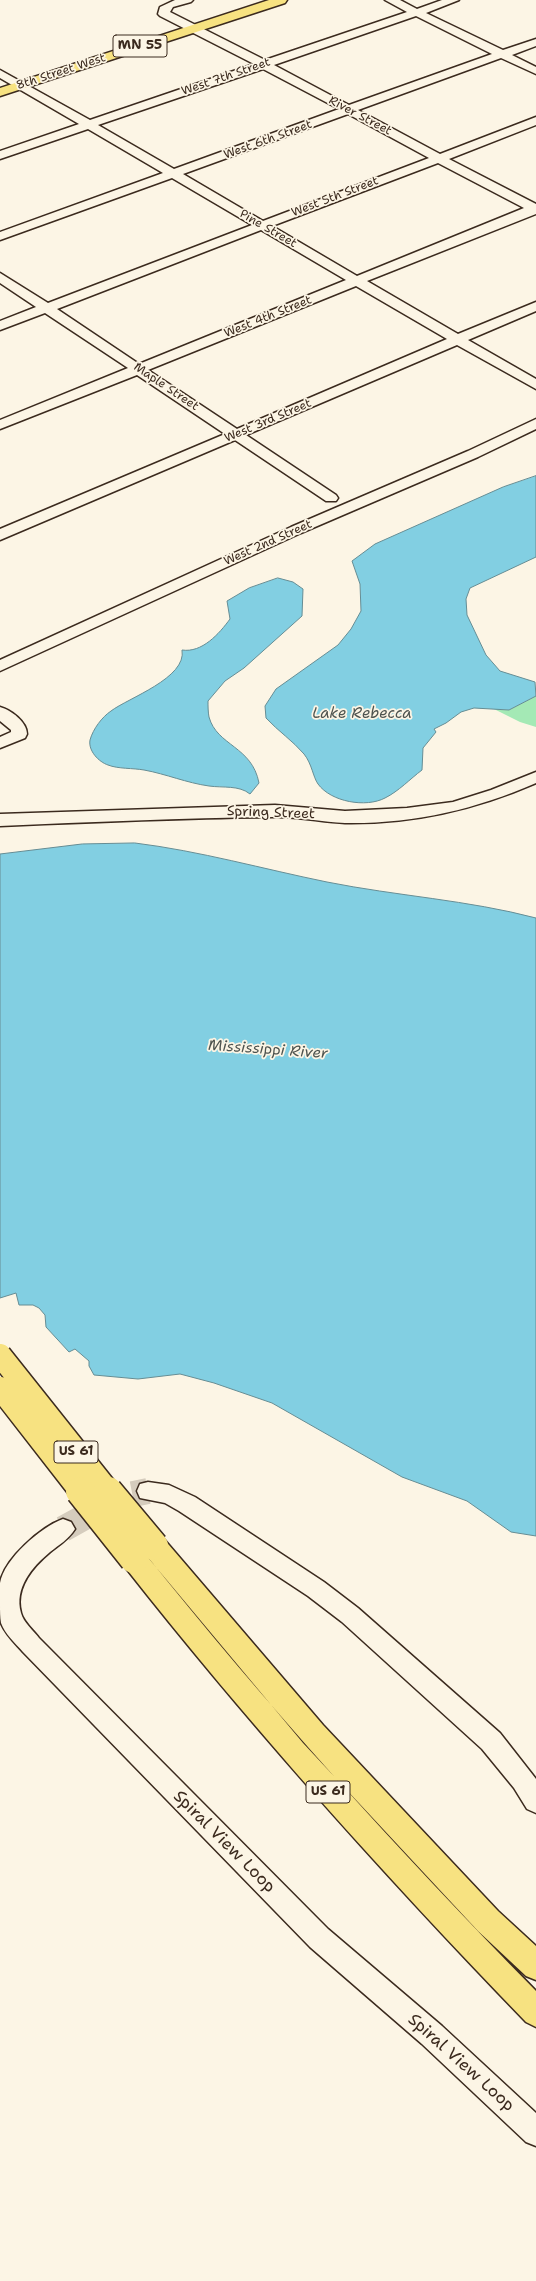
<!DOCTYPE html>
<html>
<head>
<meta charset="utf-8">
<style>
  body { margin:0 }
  canvas { display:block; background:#fcf5e5 }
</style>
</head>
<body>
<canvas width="536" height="2281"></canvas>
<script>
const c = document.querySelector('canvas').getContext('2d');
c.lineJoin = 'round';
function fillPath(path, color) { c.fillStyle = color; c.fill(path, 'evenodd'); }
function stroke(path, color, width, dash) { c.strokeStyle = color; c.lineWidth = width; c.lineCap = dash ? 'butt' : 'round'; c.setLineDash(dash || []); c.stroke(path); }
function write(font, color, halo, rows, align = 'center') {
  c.font = font + ' "Shantell Sans",sans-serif'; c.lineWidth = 3.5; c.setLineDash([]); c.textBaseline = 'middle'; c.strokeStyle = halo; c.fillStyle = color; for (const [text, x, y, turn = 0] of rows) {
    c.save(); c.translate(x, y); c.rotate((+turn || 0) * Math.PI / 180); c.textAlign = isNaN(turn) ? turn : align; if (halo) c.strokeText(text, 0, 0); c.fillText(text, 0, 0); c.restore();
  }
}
fillPath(new Path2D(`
  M 536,696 L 536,727 L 520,722 L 492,708 L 509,710 Z`), '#a4e9b5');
const water = new Path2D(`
  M 536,476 L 536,557 L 470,588 L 466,599 L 467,615 L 486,655 L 500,671 L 535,682 L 536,696 L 509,710 L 474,708 L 461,712 L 446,723 L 434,729 L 436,732 L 423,748 L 422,770 C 410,779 399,791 385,798 C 366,808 331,802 318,784 C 313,777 312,764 304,754 C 293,741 278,731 266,718 L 265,706 L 276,689 L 338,645 L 351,629 L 361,611 L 360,584 L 352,561 L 375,544 L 503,487 Z
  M 278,578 L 293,582 L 303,589 L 302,616 L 244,668 L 225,681 L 208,701 C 208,706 208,712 209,717 C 217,746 252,746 259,783 L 250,794 C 239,785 223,788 209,786 C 187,783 166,774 144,770 C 133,768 118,769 108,765 C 99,762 88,751 90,740 C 93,729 102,717 111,711 C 128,698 187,678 182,650 C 202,653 219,634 230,619 L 227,601 L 249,588 Z
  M 135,843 C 200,851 263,869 327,882 C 397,896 468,900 536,918 L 536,1536 L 511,1532 L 467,1501 L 402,1477 L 272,1403 L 214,1383 L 180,1374 L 138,1379 L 94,1375 L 89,1366 L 89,1361 L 75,1349 L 69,1352 L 46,1327 L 45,1315 L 39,1308 L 33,1305 L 19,1305 L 16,1293 L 0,1298 L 0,854 L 82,844 Z`);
fillPath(water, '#82cfe2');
stroke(water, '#668d94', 1);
stroke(new Path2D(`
  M 145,1492 L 148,1491`), '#d5ccbd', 20, [20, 10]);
stroke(new Path2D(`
  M 63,1529 L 123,1496 L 148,1491`), '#d5ccbd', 26, [26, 13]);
const minor = new Path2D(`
  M 175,0 L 193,0 L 191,2 L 173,7 L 170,12 L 265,60 L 407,12 L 385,0 L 400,0 L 417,9 L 442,0 L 459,0 L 426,13 L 503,50 L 536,39 L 536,46 L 512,55 L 536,67 L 536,74 L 501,58 L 358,110 L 440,154 L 536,117 L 536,125 L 449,159 L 536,204 L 536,214 L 367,281 L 458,334 L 536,302 L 536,311 L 468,340 L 536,379 L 536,389 L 457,345 L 246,435 L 336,495 L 338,498 L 336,501 L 326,501 L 235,440 L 0,540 L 0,529 L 225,434 L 137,375 L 0,429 L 0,420 L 128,368 L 45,313 L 0,330 L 0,321 L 36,307 L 0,283 L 0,273 L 48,303 L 252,225 L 172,178 L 0,240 L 0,232 L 163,173 L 88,129 L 0,159 L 0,151 L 79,124 L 0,78 L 0,70 L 90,120 L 254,64 L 160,16 L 158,14 L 160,7 ZM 416,16 L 492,54 L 349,105 L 274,65 ZM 263,69 L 339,109 L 174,169 L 98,125 ZM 348,114 L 429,158 L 263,221 L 183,174 ZM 438,163 L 524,208 L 357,276 L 272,226 ZM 261,230 L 346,280 L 139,364 L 57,309 ZM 356,286 L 447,339 L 237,429 L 148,370 Z
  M 536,419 L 536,429 L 478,457 L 301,533 L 0,671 L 0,660 L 291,527 L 468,451 Z
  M 0,707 C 11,710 27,722 27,734 L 25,738 L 0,748 L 0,737 L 11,732 L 11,730 L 0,721 Z
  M 536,772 L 536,783 C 474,810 413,824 345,823 C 321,822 297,816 272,817 C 182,818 91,822 0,826 L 0,814 L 275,805 L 345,811 L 407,808 L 453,802 L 491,790 Z
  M 148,1482 L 169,1485 L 195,1497 L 324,1582 L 358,1608 L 500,1733 L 536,1779 L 536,1813 L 527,1809 L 514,1788 L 482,1749 L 342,1622 L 308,1596 L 179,1511 L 165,1503 L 140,1498 L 137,1491 L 140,1484 Z
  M 63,1519 L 71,1522 L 75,1529 C 69,1539 59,1545 50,1552 C 32,1567 14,1588 21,1613 C 23,1622 34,1631 39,1638 L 328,1929 L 442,2026 L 536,2113 L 536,2146 L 526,2142 L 422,2044 L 310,1947 L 23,1652 C 15,1643 5,1634 1,1623 C 0,1618 0,1610 0,1605 C 0,1598 0,1590 0,1583 C 4,1559 41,1527 63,1519 Z`);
const highway = new Path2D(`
  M 269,0 L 287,0 L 285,3 L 0,96 L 0,88 Z
  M 154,1535 L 163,1538 L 323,1725 L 498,1911 L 536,1946 L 536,1980 L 526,1976 L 478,1931 L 303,1743 L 145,1554 L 141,1546 L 145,1538 Z
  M 134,1548 L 143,1551 C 266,1705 398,1850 536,1991 L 536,2027 L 526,2022 C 385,1876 250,1726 125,1567 L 121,1559 L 125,1551 Z`);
stroke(minor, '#3b2a1e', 3);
stroke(highway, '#3b2a1e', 3);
fillPath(minor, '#fcf5e5');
fillPath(highway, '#f7e281');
const highwayBridgeFar1 = new Path2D(`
  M 0,1355 L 109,1492
  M 0,1388 L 81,1492`);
const highwayBridge = new Path2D(`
  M 80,1491 L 134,1559
  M 108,1491 L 154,1546`);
stroke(highwayBridgeFar1, '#3b2a1e', 25, []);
stroke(highwayBridge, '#3b2a1e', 31, []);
stroke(highwayBridgeFar1, '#f7e281', 22);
stroke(highwayBridge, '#f7e281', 28);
write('12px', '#3b2a1e', '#fcf5e5', [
  ["8th Street West",61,72,-18],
  ["West 7th Street",226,77,-19],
  ["River Street",360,116,28],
  ["West 6th Street",268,140,-20],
  ["West 5th Street",335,197,-21],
  ["Pine Street",268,229,30],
  ["West 4th Street",268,317,-22],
  ["Maple Street",166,387,34],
  ["West 3rd Street",268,421,-23],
  ["West 2nd Street",268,543,-24]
]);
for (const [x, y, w] of [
  [140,46,54],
  [76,1452,44],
  [328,1792,44]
]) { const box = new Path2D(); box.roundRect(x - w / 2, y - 11, w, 22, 3); c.fillStyle = '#fcf5e5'; c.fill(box); stroke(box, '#3b2a1e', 1); }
write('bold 13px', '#3b2a1e', null, [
  ["MN 55",140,46],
  ["US 61",76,1452],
  ["US 61",328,1792]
]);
write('14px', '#3b2a1e', '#fcf5e5', [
  ["Spring Street",271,813,2]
]);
write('italic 15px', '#4d534f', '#fcf5e5', [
  ["Lake Rebecca",362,714],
  ["Mississippi River",268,1050,4]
]);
write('17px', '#3b2a1e', '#fcf5e5', [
  ["Spiral View Loop",224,1842,45],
  ["Spiral View Loop",461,2063,42]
]);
</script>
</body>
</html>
